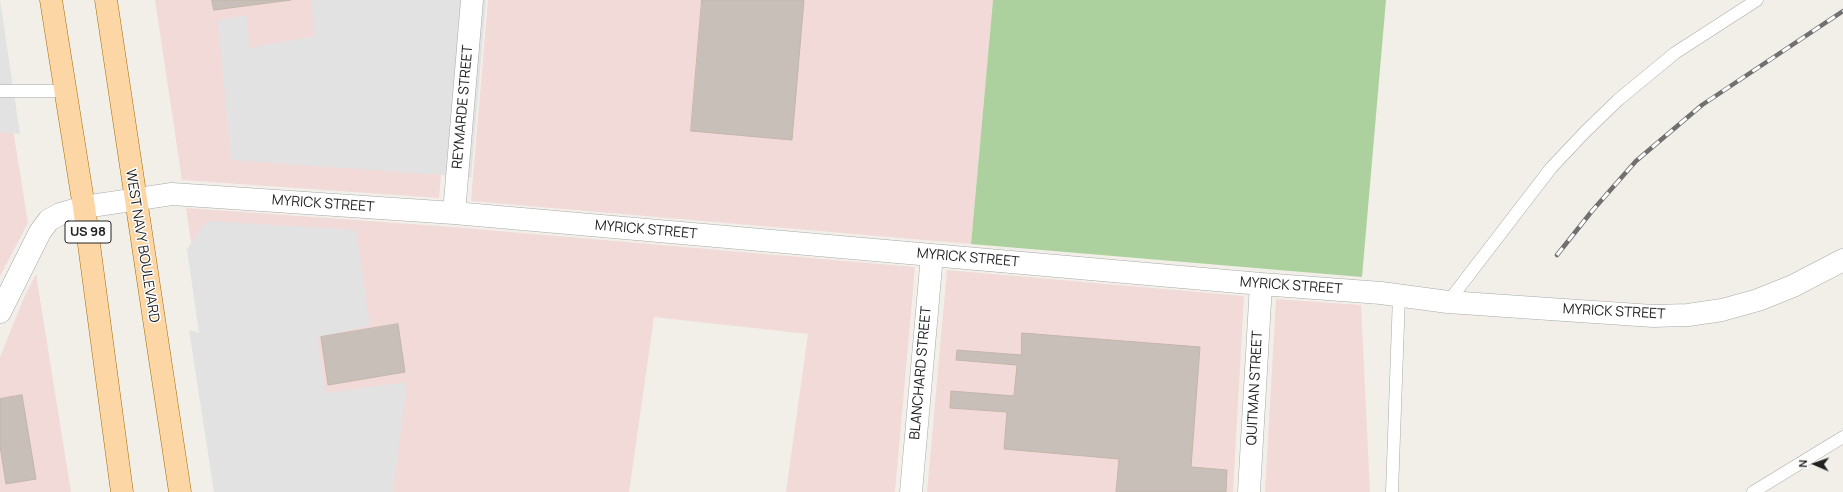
<!DOCTYPE html>
<html>
<head>
<meta charset="utf-8">
<style>
  body { margin:0 }
  #map { position:relative; width:1843px; height:492px; overflow:hidden; background:#f2efe9; font-family:Manrope,sans-serif }
  canvas { display:block }
  .north { position:absolute; left:1795px; top:444px; width:40px; height:40px; -webkit-text-stroke:3px #fff; paint-order:stroke; rotate:272deg; font-size:11px; font-weight:700; line-height:16px; text-align:center; color:#222 }
  .north::after { content:''; display:block; margin:auto; width:14px; height:18px; background:#222; clip-path:polygon(50% 0,100% 100%,50% 72%,0 100%) }
</style>
</head>
<body>
<div id="map">
<canvas width="1843" height="492"></canvas>
<div class="north">N</div>
</div>
<script>
const c = document.querySelector('canvas').getContext('2d');
c.lineJoin = 'round';
function fillPath(path, color) { c.fillStyle = color; c.fill(path, 'evenodd'); }
function stroke(path, color, width, dash) { c.strokeStyle = color; c.lineWidth = width; c.lineCap = dash ? 'butt' : 'round'; c.setLineDash(dash || []); c.stroke(path); }
function write(font, color, halo, rows, align = 'center') {
  c.font = font + ' Manrope,sans-serif'; c.lineWidth = 3; c.setLineDash([]); c.textBaseline = 'middle'; c.strokeStyle = halo; c.fillStyle = color; for (const [text, x, y, turn = 0] of rows) {
    c.save(); c.translate(x, y); c.rotate((+turn || 0) * Math.PI / 180); c.textAlign = isNaN(turn) ? turn : align; if (halo) c.strokeText(text, 0, 0); c.fillText(text, 0, 0); c.restore();
  }
}
fillPath(new Path2D(`
  M 155,0 L 456,0 L 439,198 L 182,180 Z
  M 488,0 L 993,0 L 971,244 L 471,201 Z
  M 0,48 L 28,223 L 0,276 Z
  M 186,208 L 453,227 L 915,267 L 895,492 L 786,492 L 808,334 L 654,317 L 629,492 L 228,492 Z
  M 947,270 L 1244,296 L 1233,492 L 927,492 Z
  M 36,274 L 71,492 L 0,492 L 0,357 L 23,300 Z
  M 1276,299 L 1361,305 L 1370,492 L 1265,492 Z`), '#f2dad9');
fillPath(new Path2D(`
  M 993,0 L 1386,0 L 1362,277 L 971,244 Z`), '#add19e');
fillPath(new Path2D(`
  M 0,0 L 20,134 L 0,132 Z
  M 311,0 L 486,0 L 471,177 L 231,160 L 218,20 L 247,15 L 249,48 L 315,36 Z
  M 207,221 L 356,230 L 370,325 L 317,338 L 326,393 L 407,382 L 393,492 L 214,492 L 189,330 L 199,333 L 187,249 Z`), '#e2e2e2');
const building = new Path2D(`
  M 212,0 L 291,0 L 214,10 Z
  M 702,0 L 804,0 L 792,140 L 691,131 Z
  M 398,324 L 405,372 L 328,385 L 321,337 Z
  M 1022,333 L 1200,347 L 1191,467 L 1227,470 L 1226,492 L 1116,492 L 1119,459 L 1004,449 L 1007,412 L 950,408 L 951,391 L 1014,396 L 1017,365 L 956,360 L 957,350 L 1021,355 Z
  M 22,395 L 36,479 L 6,484 L 0,446 L 0,399 Z`);
fillPath(building, '#c7bfb8');
stroke(building, '#c4b6ab', 1);
const lane = new Path2D(`
  M 0,91 L 67,91
  M 1448,302 L 1551,168 L 1585,132 L 1618,100 L 1675,53 L 1757,0
  M 1392,492 L 1399,296
  M 1753,492 L 1843,437`);
const street = new Path2D(`
  M 454,213 L 472,0
  M 0,312 L 40,232 L 49,220 L 60,214 L 84,207 L 172,194 L 454,213 L 1261,284 L 1381,293 L 1448,302 L 1520,307 L 1653,316 L 1688,315 L 1722,310 L 1758,300 L 1793,286 L 1843,260
  M 911,492 L 932,255
  M 1249,492 L 1261,284`);
const primary = new Path2D(`
  M 51,0 L 84,207 L 122,492
  M 106,0 L 180,492`);
stroke(lane, '#a9a9a9', 13);
stroke(street, '#a9a9a9', 23);
stroke(primary, '#a06b00', 23);
stroke(lane, '#fff', 12);
stroke(street, '#fff', 22);
stroke(primary, '#fcd6a4', 22);
const rail = new Path2D(`
  M 1557,255 L 1592,211 L 1636,161 L 1702,105 L 1843,11`);
stroke(rail, '#707070', 4.5);
stroke(rail, '#fff', 3, [9]);
for (const [x, y, w] of [
  [88,232,46]
]) { const box = new Path2D(); box.roundRect(x - w / 2, y - 11, w, 22, 3); c.fillStyle = '#fff'; c.fill(box); stroke(box, '#222', 1); }
write('bold 13px', '#222', null, [
  ["US 98",88,232]
]);
write('14px', '#222', '#fff', [
  ["REYMARDE STREET",463,107,-85],
  ["MYRICK STREET",323,204,4],
  ["MYRICK STREET",646,230,5],
  ["WEST NAVY BOULEVARD",142,246,81],
  ["MYRICK STREET",968,258,5],
  ["MYRICK STREET",1291,286,4],
  ["MYRICK STREET",1614,312,3],
  ["BLANCHARD STREET",921,373,-85],
  ["QUITMAN STREET",1255,388,-87]
]);
</script>
</body>
</html>
